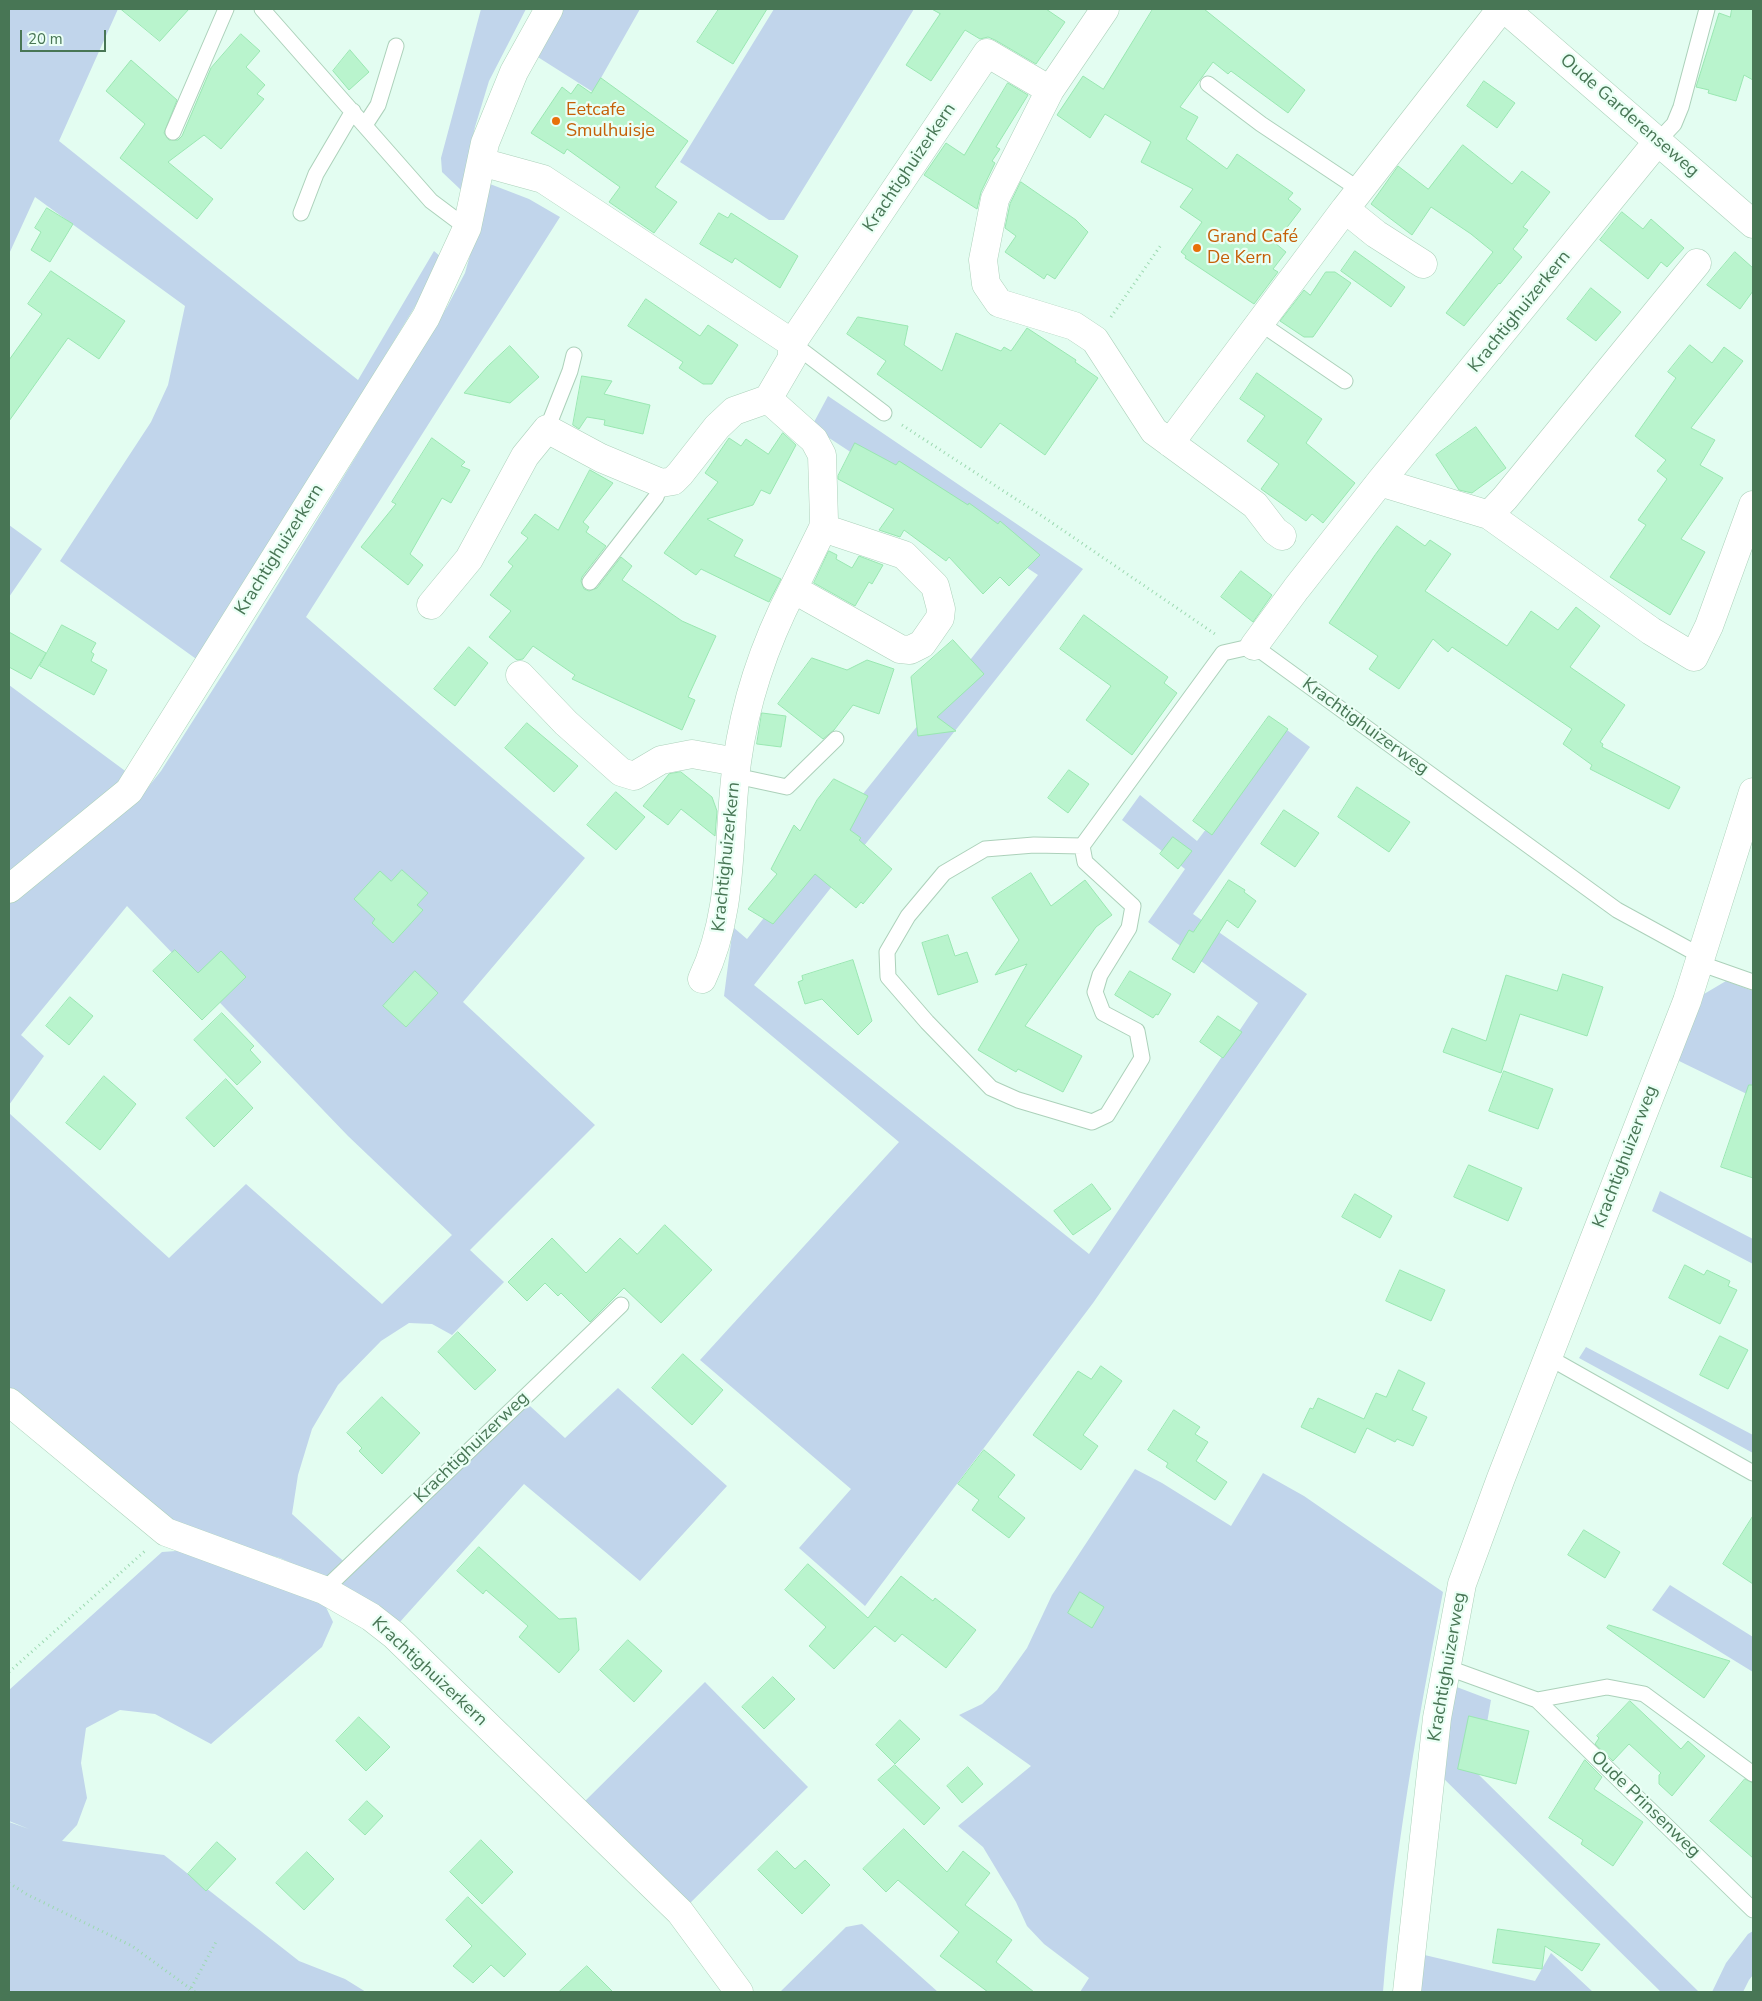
<!DOCTYPE html>
<html>
<head>
<meta charset="utf-8">
<style>
  body { margin:0 }
  #map { position:relative; width:1762px; height:2001px; overflow:hidden; background:#e3fdf1; font-family:"Nunito Sans",sans-serif }
  canvas { display:block }
  .frame { position:absolute; inset:0; border:10px solid #487655; pointer-events:none }
  .scale { position:absolute; left:20px; top:30px; width:86px; height:22px; box-sizing:border-box; border:2px solid #487655; border-top:0; padding-left:6px; font-size:15px; line-height:18px; white-space:nowrap; color:#487655; -webkit-text-stroke:4px #eafff5; paint-order:stroke }
</style>
</head>
<body>
<div id="map">
<canvas width="1762" height="2001"></canvas>
<div class="frame"></div>
<div class="scale">20 m</div>
</div>
<script>
const c = document.querySelector('canvas').getContext('2d');
c.lineJoin = 'round';
function fillPath(path, color) { c.fillStyle = color; c.fill(path, 'evenodd'); }
function stroke(path, color, width, dash) { c.strokeStyle = color; c.lineWidth = width; c.lineCap = dash ? 'butt' : 'round'; c.setLineDash(dash || []); c.stroke(path); }
function write(font, color, halo, rows, align = 'center') {
  c.font = font + ' "Nunito Sans",sans-serif'; c.lineWidth = 4.5; c.setLineDash([]); c.textBaseline = 'middle'; c.strokeStyle = halo; c.fillStyle = color; for (const [text, x, y, turn = 0] of rows) {
    c.save(); c.translate(x, y); c.rotate((+turn || 0) * Math.PI / 180); c.textAlign = isNaN(turn) ? turn : align; if (halo) c.strokeText(text, 0, 0); c.fillText(text, 0, 0); c.restore();
  }
}
fillPath(new Path2D(`
  M 9,9 L 118,9 L 59,141 L 358,380 L 434,251 L 441,257 L 433,277 L 199,661 L 60,561 L 151,422 L 168,385 L 185,306 L 35,197 L 9,254 Z
  M 481,9 L 526,9 L 489,81 L 475,127 L 461,190 L 442,172 L 441,158 Z
  M 557,9 L 640,9 L 593,92 L 533,54 Z
  M 774,9 L 914,9 L 784,220 L 769,220 L 680,162 Z
  M 490,184 L 529,199 L 560,217 L 306,617 L 585,858 L 463,1002 L 595,1125 L 470,1250 L 504,1282 L 452,1335 L 432,1324 L 409,1323 L 381,1341 L 338,1385 L 312,1429 L 298,1475 L 292,1514 L 351,1568 L 519,1396 L 565,1438 L 618,1388 L 727,1486 L 640,1581 L 524,1484 L 399,1623 L 356,1592 L 280,1558 L 207,1539 L 133,1498 L 9,1388 L 9,1113 L 169,1258 L 246,1184 L 382,1304 L 452,1235 L 348,1136 L 127,906 L 21,1035 L 44,1056 L 9,1105 L 9,901 L 141,796 L 161,771 L 238,650 L 447,307 L 465,273 Z
  M 828,396 L 1083,569 L 754,985 L 1089,1254 L 1258,1003 L 1148,922 L 1185,869 L 1122,820 L 1140,795 L 1197,841 L 1283,727 L 1310,747 L 1193,914 L 1307,994 L 1093,1303 L 865,1606 L 799,1548 L 851,1489 L 700,1360 L 899,1142 L 724,996 L 733,927 L 747,939 L 1038,575 L 820,432 L 813,424 Z
  M 9,525 L 42,549 L 9,597 Z
  M 9,685 L 128,773 L 96,809 L 9,871 Z
  M 1726,981 L 1753,991 L 1753,1097 L 1677,1060 L 1699,997 Z
  M 1660,1191 L 1753,1239 L 1753,1264 L 1652,1211 Z
  M 1586,1347 L 1753,1435 L 1753,1453 L 1579,1358 Z
  M 1135,1469 L 1162,1483 L 1231,1526 L 1263,1473 L 1304,1496 L 1443,1592 C 1417,1724 1394,1858 1383,1992 L 1080,1992 L 1089,1978 L 1044,1944 L 1027,1926 L 1016,1902 L 983,1847 L 958,1826 L 1031,1766 L 959,1715 L 982,1704 L 997,1690 L 1027,1648 L 1052,1595 Z
  M 190,1550 L 323,1601 L 333,1622 L 322,1647 L 211,1744 L 155,1714 L 120,1710 L 86,1728 L 81,1763 L 87,1798 L 77,1825 L 62,1841 L 164,1855 L 299,1961 L 345,1979 L 366,1992 L 9,1992 L 9,1822 L 29,1829 L 9,1821 L 9,1690 L 162,1552 Z
  M 1670,1585 L 1753,1637 L 1753,1672 L 1652,1610 Z
  M 705,1682 L 808,1787 L 685,1908 L 581,1805 Z
  M 1454,1686 L 1491,1700 L 1478,1774 L 1699,1992 L 1661,1992 L 1439,1774 Z
  M 862,1924 L 938,1992 L 780,1992 L 846,1927 Z
  M 1753,1931 L 1753,1975 L 1749,1980 L 1743,1992 L 1712,1992 L 1726,1963 L 1748,1934 Z
  M 1416,1953 L 1535,1981 L 1551,1953 L 1593,1992 L 1413,1992 Z`), '#c1d5eb');
const building = new Path2D(`
  M 121,9 L 189,9 L 160,41 Z
  M 719,9 L 767,9 L 733,64 L 697,42 Z
  M 932,9 L 1046,9 L 1065,22 L 1036,64 L 995,40 L 988,37 L 980,39 L 965,30 L 931,81 L 906,65 L 940,14 Z
  M 1153,9 L 1204,9 L 1305,90 L 1288,113 L 1231,71 L 1228,74 L 1213,62 L 1180,107 L 1198,117 L 1186,139 L 1227,169 L 1237,154 L 1293,193 L 1288,199 L 1301,209 L 1275,243 L 1286,252 L 1273,269 L 1278,272 L 1254,304 L 1185,258 L 1186,256 L 1181,252 L 1202,222 L 1180,207 L 1193,189 L 1141,162 L 1151,142 L 1105,114 L 1090,138 L 1057,115 L 1083,76 L 1103,89 Z
  M 1732,9 L 1753,9 L 1753,80 L 1744,75 L 1736,101 L 1708,93 L 1709,90 L 1696,87 L 1719,13 L 1730,17 Z
  M 241,34 L 260,51 L 246,67 L 265,85 L 257,94 L 264,99 L 221,149 L 204,135 L 168,162 L 213,199 L 197,219 L 120,158 L 145,124 L 106,91 L 131,60 L 177,100 L 164,133 L 169,140 L 178,140 L 182,136 L 211,68 Z
  M 350,50 L 369,72 L 349,90 L 333,71 Z
  M 601,78 L 688,141 L 655,187 L 677,202 L 654,233 L 609,202 L 620,187 L 567,149 L 564,154 L 531,133 L 562,87 L 571,94 L 578,84 L 591,93 Z
  M 1484,81 L 1515,103 L 1497,128 L 1467,106 Z
  M 1008,83 L 1028,95 L 996,147 L 1000,149 L 992,161 L 995,163 L 981,192 L 977,209 L 924,175 L 946,143 L 964,155 Z
  M 1463,145 L 1512,184 L 1522,171 L 1550,192 L 1523,227 L 1528,230 L 1513,249 L 1522,257 L 1500,284 L 1499,283 L 1464,326 L 1446,313 L 1493,252 L 1471,234 L 1431,207 L 1412,235 L 1371,204 L 1398,166 L 1428,189 Z
  M 1021,182 L 1076,220 L 1088,232 L 1055,279 L 1047,274 L 1044,279 L 1005,252 L 1016,236 L 1005,228 L 1010,204 Z
  M 47,208 L 73,224 L 50,262 L 31,250 L 41,232 L 35,228 Z
  M 1622,212 L 1643,229 L 1651,219 L 1684,248 L 1667,267 L 1661,262 L 1648,279 L 1600,240 Z
  M 719,213 L 728,218 L 731,213 L 798,256 L 780,288 L 735,258 L 732,263 L 700,244 Z
  M 1355,251 L 1405,287 L 1391,307 L 1341,271 Z
  M 1735,252 L 1753,268 L 1753,291 L 1740,309 L 1707,285 Z
  M 51,271 L 125,321 L 99,359 L 68,338 L 9,421 L 9,360 L 42,314 L 28,304 Z
  M 1326,272 L 1335,272 L 1351,283 L 1313,337 L 1304,337 L 1280,321 L 1304,290 L 1310,295 Z
  M 1591,288 L 1621,312 L 1596,341 L 1567,319 Z
  M 646,299 L 700,336 L 708,325 L 738,345 L 712,384 L 703,384 L 679,368 L 683,362 L 628,326 Z
  M 858,317 L 908,326 L 904,345 L 942,371 L 956,333 L 1001,351 L 1004,347 L 1011,351 L 1027,328 L 1076,360 L 1075,362 L 1098,378 L 1045,455 L 1000,423 L 981,448 L 877,374 L 886,361 L 847,334 Z
  M 1690,345 L 1712,363 L 1724,347 L 1743,361 L 1691,428 L 1715,440 L 1700,465 L 1723,478 L 1681,539 L 1705,552 L 1670,615 L 1610,577 L 1646,525 L 1638,520 L 1667,479 L 1657,471 L 1666,460 L 1635,436 L 1676,378 L 1668,372 Z
  M 510,346 L 539,377 L 510,403 L 464,393 L 488,366 Z
  M 1257,373 L 1322,419 L 1306,443 L 1355,483 L 1323,523 L 1312,514 L 1306,521 L 1261,489 L 1279,464 L 1247,441 L 1265,416 L 1240,399 Z
  M 582,376 L 612,381 L 604,394 L 650,405 L 643,434 L 604,425 L 605,420 L 587,417 L 579,429 L 573,425 Z
  M 1476,427 L 1506,468 L 1472,493 L 1459,490 L 1436,455 Z
  M 783,433 L 796,445 L 770,494 L 761,490 L 753,505 L 707,519 L 743,540 L 734,556 L 781,579 L 769,602 L 701,569 L 696,575 L 664,553 L 718,482 L 705,473 L 729,438 L 741,446 L 746,439 L 768,454 Z
  M 432,438 L 465,462 L 461,466 L 470,470 L 451,503 L 442,498 L 410,554 L 423,565 L 408,585 L 361,547 L 396,504 L 392,502 Z
  M 855,443 L 896,465 L 899,461 L 968,505 L 969,503 L 998,524 L 1000,521 L 1040,555 L 1009,586 L 1000,577 L 983,594 L 949,557 L 946,561 L 904,530 L 900,537 L 879,530 L 894,509 L 838,479 L 838,476 Z
  M 590,470 L 613,483 L 583,522 L 589,527 L 586,532 L 606,546 L 582,577 L 581,581 L 584,589 L 589,591 L 597,588 L 621,557 L 632,566 L 622,580 L 682,621 L 716,636 L 688,697 L 695,700 L 682,730 L 572,679 L 575,675 L 533,646 L 523,659 L 517,660 L 489,637 L 511,611 L 490,595 L 513,566 L 508,562 L 528,538 L 521,533 L 535,514 L 558,530 Z
  M 1397,526 L 1425,546 L 1430,540 L 1451,554 L 1425,591 L 1507,646 L 1531,611 L 1558,630 L 1576,607 L 1600,626 L 1570,667 L 1625,705 L 1600,742 L 1603,744 L 1602,747 L 1680,787 L 1669,809 L 1590,769 L 1592,765 L 1563,744 L 1572,729 L 1452,647 L 1448,652 L 1433,639 L 1399,689 L 1369,669 L 1378,656 L 1329,623 L 1375,555 Z
  M 829,551 L 837,555 L 836,559 L 852,568 L 859,556 L 883,565 L 872,584 L 869,582 L 855,606 L 814,583 Z
  M 1241,571 L 1272,595 L 1253,622 L 1221,597 Z
  M 1084,615 L 1168,677 L 1164,683 L 1177,693 L 1132,755 L 1086,720 L 1111,686 L 1060,649 Z
  M 62,625 L 96,643 L 91,652 L 94,654 L 91,661 L 107,670 L 94,695 L 40,666 Z
  M 9,632 L 46,653 L 31,679 L 9,667 Z
  M 953,640 L 984,674 L 937,717 L 956,731 L 918,736 L 911,677 Z
  M 469,647 L 488,663 L 455,706 L 434,689 Z
  M 812,658 L 847,670 L 867,660 L 894,669 L 879,714 L 853,705 L 834,730 L 823,739 L 778,704 Z
  M 762,713 L 786,716 L 781,747 L 757,744 Z
  M 1269,716 L 1288,729 L 1212,835 L 1193,821 Z
  M 527,723 L 578,766 L 554,792 L 505,748 Z
  M 1069,770 L 1089,784 L 1068,813 L 1048,798 Z
  M 681,772 L 712,797 L 717,811 L 715,836 L 681,809 L 668,825 L 643,806 L 669,774 Z
  M 834,779 L 868,796 L 850,830 L 861,838 L 859,840 L 892,869 L 863,904 L 861,902 L 856,908 L 815,874 L 773,924 L 748,909 L 777,874 L 771,869 L 794,825 L 800,831 L 817,800 Z
  M 1357,787 L 1410,822 L 1389,852 L 1338,817 Z
  M 616,792 L 645,817 L 616,850 L 587,825 Z
  M 1284,810 L 1319,833 L 1295,867 L 1261,844 Z
  M 1173,837 L 1192,851 L 1178,869 L 1160,854 Z
  M 402,870 L 428,893 L 417,905 L 423,910 L 393,943 L 372,923 L 375,919 L 354,899 L 380,871 L 391,881 Z
  M 1031,873 L 1051,906 L 1085,880 L 1112,915 L 1096,927 L 1025,1026 L 1082,1056 L 1063,1092 L 1018,1069 L 1016,1072 L 978,1050 L 1027,964 L 995,975 L 1019,940 L 992,898 Z
  M 1229,880 L 1245,890 L 1244,892 L 1256,901 L 1238,928 L 1227,920 L 1194,973 L 1172,959 L 1189,930 L 1193,932 Z
  M 948,935 L 955,956 L 967,952 L 978,982 L 938,995 L 922,943 Z
  M 175,950 L 198,973 L 221,951 L 246,977 L 202,1020 L 153,971 Z
  M 853,960 L 872,1021 L 858,1035 L 822,999 L 805,1004 L 798,982 L 803,980 L 802,976 Z
  M 415,971 L 438,993 L 406,1027 L 383,1006 Z
  M 1130,971 L 1171,994 L 1158,1015 L 1156,1014 L 1153,1018 L 1115,995 Z
  M 1563,974 L 1603,987 L 1587,1036 L 1520,1014 L 1501,1073 L 1443,1052 L 1452,1028 L 1486,1041 L 1506,975 L 1557,991 Z
  M 70,997 L 93,1016 L 69,1045 L 46,1026 Z
  M 222,1013 L 254,1046 L 250,1050 L 261,1062 L 237,1085 L 194,1040 Z
  M 1218,1016 L 1242,1032 L 1223,1058 L 1200,1042 Z
  M 1504,1071 L 1553,1089 L 1538,1129 L 1489,1111 Z
  M 104,1076 L 136,1104 L 100,1150 L 66,1123 Z
  M 226,1079 L 253,1108 L 214,1147 L 186,1118 Z
  M 1749,1085 L 1753,1085 L 1753,1178 L 1721,1167 Z
  M 1469,1165 L 1522,1188 L 1508,1221 L 1454,1197 Z
  M 1092,1184 L 1111,1209 L 1073,1235 L 1054,1211 Z
  M 1355,1194 L 1392,1216 L 1380,1238 L 1342,1217 Z
  M 665,1225 L 712,1270 L 661,1323 L 624,1288 L 590,1322 L 561,1293 L 558,1296 L 545,1283 L 527,1301 L 508,1282 L 552,1238 L 586,1273 L 620,1238 L 637,1254 Z
  M 1685,1265 L 1704,1275 L 1707,1270 L 1730,1281 L 1728,1286 L 1737,1290 L 1720,1324 L 1669,1298 Z
  M 1400,1270 L 1445,1290 L 1431,1321 L 1386,1301 Z
  M 458,1332 L 496,1370 L 475,1390 L 438,1352 Z
  M 1720,1336 L 1748,1350 L 1728,1389 L 1700,1375 Z
  M 683,1354 L 723,1390 L 692,1425 L 652,1388 Z
  M 1101,1366 L 1122,1381 L 1083,1435 L 1098,1446 L 1081,1470 L 1033,1435 L 1078,1371 L 1091,1379 Z
  M 1399,1370 L 1425,1383 L 1412,1410 L 1427,1417 L 1413,1446 L 1397,1439 L 1395,1442 L 1367,1428 L 1355,1453 L 1301,1427 L 1310,1408 L 1313,1409 L 1318,1398 L 1364,1419 L 1376,1393 L 1386,1397 Z
  M 382,1397 L 420,1433 L 382,1474 L 359,1451 L 362,1448 L 347,1433 Z
  M 1174,1410 L 1200,1427 L 1195,1434 L 1208,1442 L 1196,1461 L 1227,1482 L 1215,1500 L 1166,1467 L 1168,1463 L 1148,1450 Z
  M 984,1450 L 1015,1475 L 998,1497 L 1025,1518 L 1009,1538 L 972,1510 L 979,1500 L 958,1484 Z
  M 1753,1516 L 1753,1584 L 1723,1564 Z
  M 1584,1530 L 1620,1552 L 1605,1578 L 1568,1555 Z
  M 479,1547 L 559,1619 L 576,1618 L 579,1650 L 559,1673 L 519,1637 L 528,1626 L 486,1590 L 483,1594 L 457,1571 Z
  M 808,1564 L 868,1618 L 901,1576 L 933,1601 L 935,1598 L 976,1630 L 946,1668 L 902,1634 L 895,1642 L 875,1626 L 834,1669 L 809,1646 L 826,1627 L 785,1590 Z
  M 1080,1592 L 1104,1607 L 1092,1628 L 1068,1613 Z
  M 1609,1625 L 1730,1661 L 1704,1698 L 1607,1628 Z
  M 628,1640 L 662,1671 L 634,1702 L 600,1670 Z
  M 773,1677 L 795,1699 L 764,1729 L 742,1707 Z
  M 1630,1701 L 1681,1749 L 1688,1741 L 1705,1756 L 1672,1796 L 1659,1784 L 1659,1775 L 1661,1773 L 1629,1744 L 1613,1761 L 1595,1744 L 1599,1738 L 1597,1736 Z
  M 1469,1716 L 1529,1731 L 1516,1784 L 1458,1769 Z
  M 359,1717 L 390,1747 L 366,1771 L 336,1741 Z
  M 900,1720 L 920,1739 L 895,1764 L 876,1745 Z
  M 1585,1760 L 1602,1777 L 1594,1789 L 1643,1822 L 1613,1866 L 1581,1844 L 1583,1840 L 1549,1818 Z
  M 895,1765 L 940,1808 L 924,1825 L 878,1780 Z
  M 968,1767 L 983,1784 L 962,1803 L 947,1786 Z
  M 1745,1779 L 1753,1783 L 1753,1858 L 1710,1821 Z
  M 367,1801 L 383,1816 L 365,1835 L 349,1820 Z
  M 904,1829 L 947,1872 L 963,1851 L 990,1873 L 965,1905 L 1012,1940 L 996,1962 L 1034,1992 L 988,1992 L 940,1956 L 959,1932 L 898,1880 L 886,1892 L 863,1869 Z
  M 481,1840 L 513,1872 L 482,1904 L 450,1872 Z
  M 217,1842 L 236,1859 L 206,1891 L 188,1874 Z
  M 777,1851 L 795,1869 L 805,1860 L 830,1885 L 802,1914 L 758,1870 Z
  M 307,1852 L 334,1879 L 304,1910 L 276,1883 Z
  M 468,1897 L 526,1954 L 504,1977 L 491,1965 L 473,1983 L 453,1966 L 472,1946 L 446,1920 Z
  M 1498,1929 L 1546,1936 L 1600,1944 L 1582,1971 L 1545,1946 L 1542,1969 L 1493,1963 Z
  M 587,1966 L 613,1992 L 559,1992 Z`);
fillPath(building, '#b9f4cd');
stroke(building, '#99e7b1', 1);
const lane = new Path2D(`
  M 262,9 L 431,201 L 467,228
  M 1208,84 L 1261,124 L 1360,190
  M 365,125 L 378,105 L 396,46
  M 173,132 L 226,9
  M 1658,141 L 1674,124 L 1681,107 L 1707,9
  M 301,213 L 316,174 L 353,111
  M 1260,323 L 1345,381
  M 792,343 L 884,413
  M 547,429 L 570,371 L 574,355
  M 590,582 L 656,497 L 661,483
  M 736,776 L 787,787 L 836,739
  M 1082,846 L 1085,862 L 1133,906 L 1129,928 L 1100,975 L 1095,992 L 1103,1013 L 1137,1031 L 1142,1058 L 1107,1115 L 1092,1122 L 1018,1100 L 991,1088 L 927,1022 L 888,977 L 887,952 L 908,916 L 944,873 L 985,849 L 1034,845 L 1082,846 L 1223,653 L 1254,646 L 1617,910 L 1701,956
  M 1699,963 L 1753,982
  M 1548,1357 L 1753,1473
  M 324,1590 L 621,1305
  M 1446,1667 L 1537,1700 L 1753,1910
  M 1537,1700 L 1607,1687 L 1644,1694 L 1753,1774`);
const street = new Path2D(`
  M 1505,9 L 1753,224
  M 1050,90 L 995,199 L 983,260 L 986,284 L 999,303 L 1074,326 L 1095,340 L 1154,431 L 1255,505 L 1275,531 L 1282,536
  M 1423,264 L 1376,234 L 1345,209 L 1501,9
  M 792,343 L 987,53 L 1050,90 L 1105,9
  M 768,399 L 814,440 L 822,455 L 824,520 L 823,528 L 793,589 L 900,649 L 910,650 L 922,644 L 940,618 L 941,609 L 935,586 L 904,555 L 823,528
  M 1170,443 L 1345,209
  M 1380,482 L 1489,515 L 1505,498 L 1697,263
  M 1489,515 L 1651,631 L 1694,657 L 1709,626 L 1753,505
  M 431,605 L 469,559 L 525,456 L 547,429 L 601,458 L 661,483 L 673,481 L 680,474 L 717,427 L 734,411 L 768,399 L 792,358 L 792,343 L 543,179 L 481,162
  M 1254,646 L 1296,589 L 1380,482 L 1658,141
  M 520,675 L 566,723 L 621,772 L 634,776 L 661,760 L 692,754 L 737,762
  M 9,889 L 129,791 L 426,317 L 467,228 L 485,143 L 514,72 L 549,9
  M 702,979 C 735,910 727,836 737,762 C 745,702 765,643 793,589
  M 9,1402 L 166,1532 L 324,1590 L 371,1617 L 394,1635 L 680,1912 L 739,1992
  M 1407,1992 L 1437,1718 L 1462,1584 L 1501,1478 L 1687,1001 L 1753,792`);
stroke(lane, '#acd1ba', 17);
stroke(street, '#acd1ba', 29);
stroke(new Path2D(`
  M 1111,317 L 1161,245
  M 902,425 L 1042,516 L 1215,634
  M 9,1672 L 145,1551
  M 9,1883 L 28,1895 L 132,1946 L 195,1992
  M 189,1992 L 216,1942`), '#9cd9b0', 3, [1, 4]);
stroke(lane, '#fff', 15);
stroke(street, '#fff', 28);
for (const [x, y, r, color] of [
  [556,121,5,"#e8710a"],
  [1197,248,5,"#e8710a"]
]) { const dot = new Path2D(); dot.arc(x, y, r, 0, 2 * Math.PI); c.fillStyle = color; c.fill(dot); stroke(dot, '#eafff5', 2); }
write('18px', '#c56008', '#eafff5', [
  ["Eetcafe",566,111],
  ["Smulhuisje",566,132],
  ["Grand Café",1207,238],
  ["De Kern",1207,259]
], 'left');
write('18px', '#487655', '#eafff5', [
  ["Oude Garderenseweg",1629,116,41],
  ["Krachtighuizerkern",910,168,-56],
  ["Krachtighuizerkern",1520,312,-51],
  ["Krachtighuizerkern",280,550,-58],
  ["Krachtighuizerweg",1365,727,36],
  ["Krachtighuizerkern",727,857,-84],
  ["Krachtighuizerweg",1626,1157,-69],
  ["Krachtighuizerweg",472,1448,-44],
  ["Krachtighuizerweg",1448,1667,-80],
  ["Krachtighuizerkern",429,1672,43],
  ["Oude Prinsenweg",1645,1805,44]
]);
</script>
</body>
</html>
